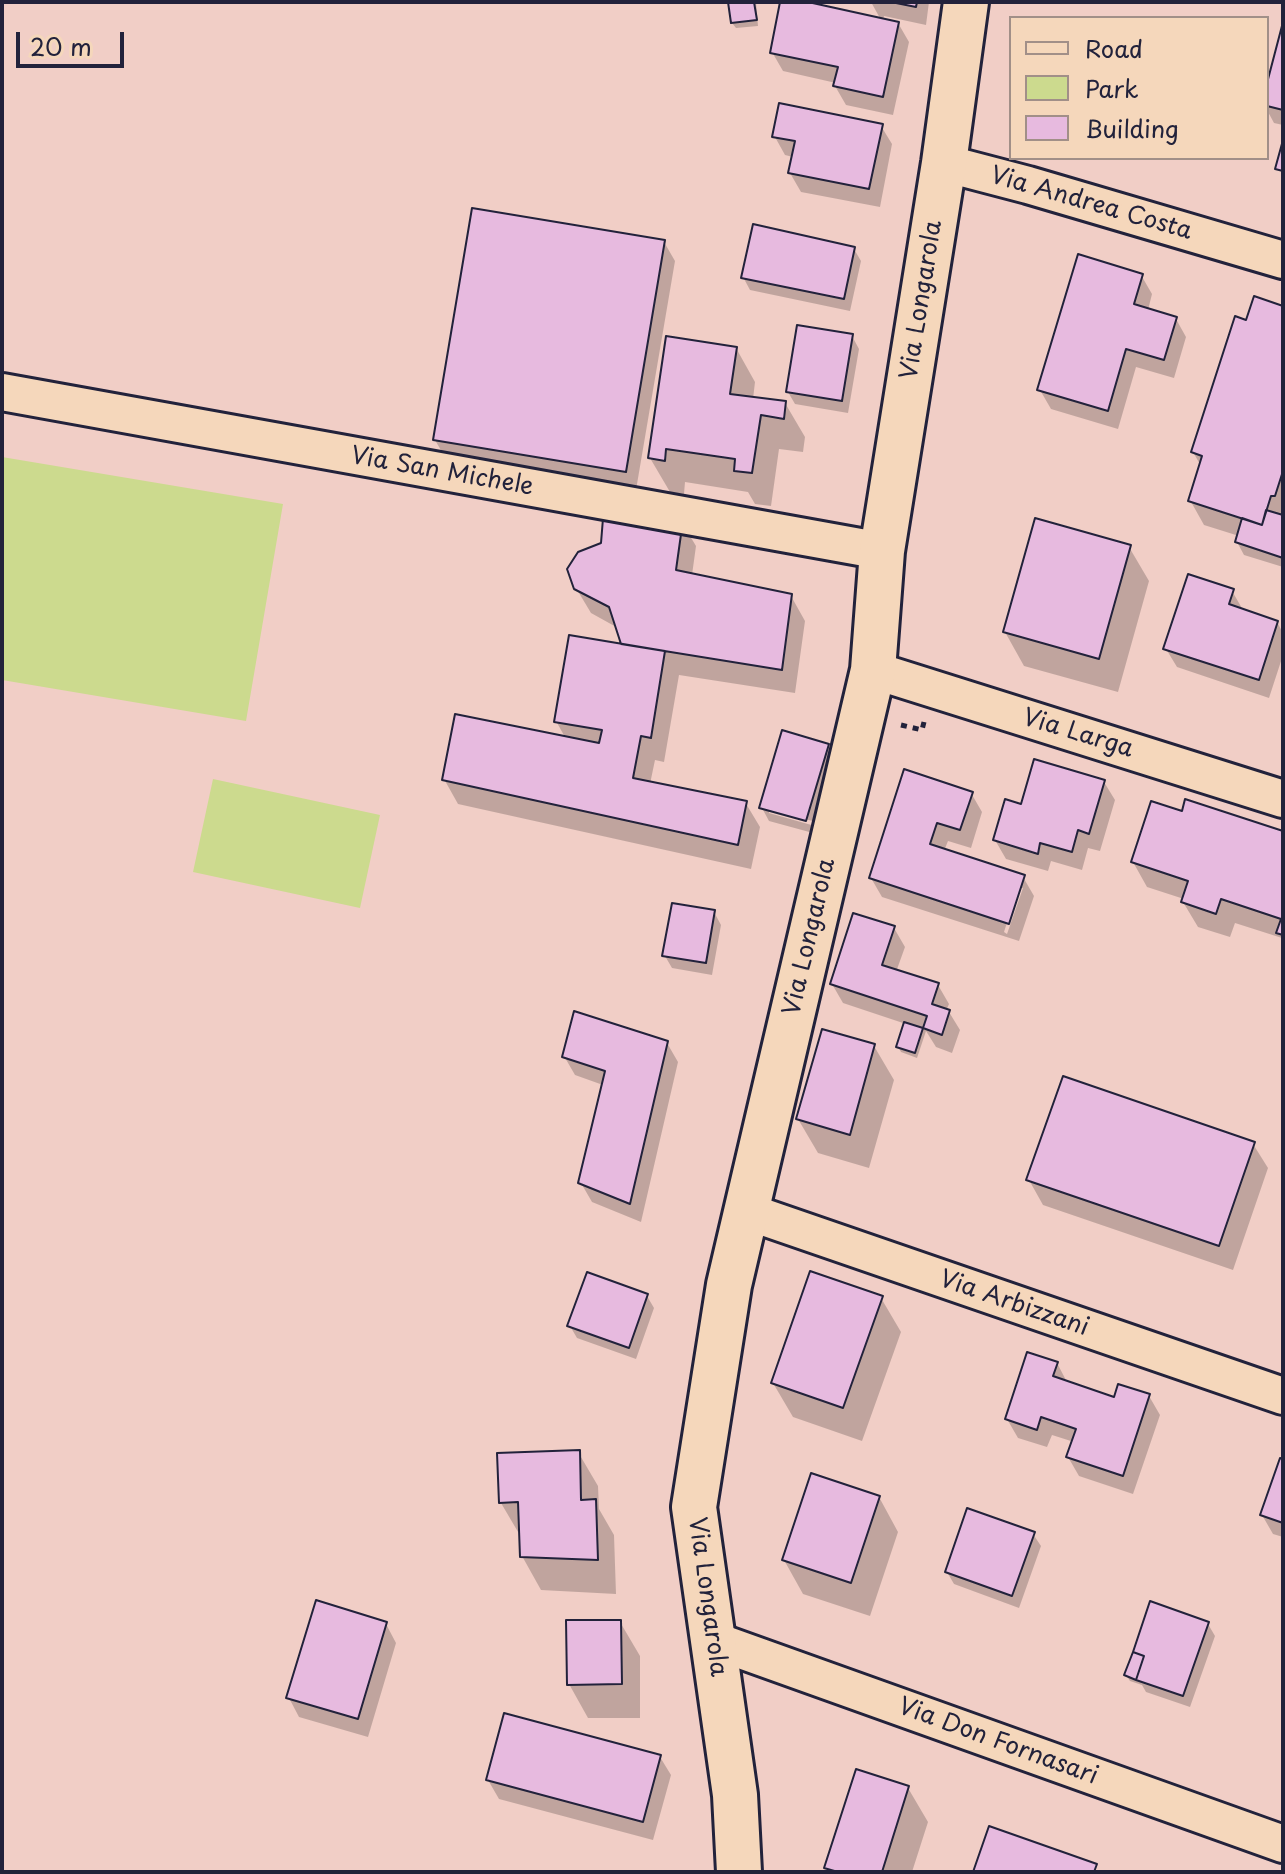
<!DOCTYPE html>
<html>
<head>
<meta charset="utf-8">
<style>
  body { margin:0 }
  #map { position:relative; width:1285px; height:1874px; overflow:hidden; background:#f1cec6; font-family:"Playpen Sans",sans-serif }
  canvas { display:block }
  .frame { position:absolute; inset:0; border:4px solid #22223b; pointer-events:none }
  .legend { position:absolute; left:1009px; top:16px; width:260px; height:144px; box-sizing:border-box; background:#f5d7bb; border:2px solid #a18f88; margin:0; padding:10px 14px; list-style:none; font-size:24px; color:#22223b }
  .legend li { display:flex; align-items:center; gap:16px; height:40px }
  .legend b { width:40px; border:2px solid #a18f88 }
  .scale { position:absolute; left:16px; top:32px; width:108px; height:36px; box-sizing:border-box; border:4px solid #22223b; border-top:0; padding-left:10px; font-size:24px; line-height:28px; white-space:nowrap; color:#22223b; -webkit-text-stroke:6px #f5d7bb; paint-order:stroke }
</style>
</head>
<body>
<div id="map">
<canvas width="1285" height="1874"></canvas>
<div class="frame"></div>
<ul class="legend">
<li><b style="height:10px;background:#f5d7bb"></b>Road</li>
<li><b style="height:22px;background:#ccda8e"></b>Park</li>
<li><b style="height:22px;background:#e7badf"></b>Building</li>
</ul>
<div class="scale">20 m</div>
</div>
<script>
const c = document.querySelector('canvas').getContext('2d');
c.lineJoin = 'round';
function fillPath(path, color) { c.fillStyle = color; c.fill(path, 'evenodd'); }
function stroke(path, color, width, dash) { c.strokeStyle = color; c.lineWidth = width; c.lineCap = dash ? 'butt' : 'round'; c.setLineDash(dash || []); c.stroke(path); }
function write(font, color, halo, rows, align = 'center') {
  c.font = font + ' "Playpen Sans",sans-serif'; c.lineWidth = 6; c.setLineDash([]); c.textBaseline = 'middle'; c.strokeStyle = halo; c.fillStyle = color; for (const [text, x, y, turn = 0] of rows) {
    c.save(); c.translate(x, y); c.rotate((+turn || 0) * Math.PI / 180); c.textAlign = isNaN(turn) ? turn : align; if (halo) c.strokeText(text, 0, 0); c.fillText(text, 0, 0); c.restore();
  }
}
fillPath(new Path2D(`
  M 2,457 L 283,504 L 246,721 L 2,680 Z
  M 213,779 L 380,815 L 360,908 L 193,872 Z`), '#ccda8e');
fillPath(new Path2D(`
  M 730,2 L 756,2 L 758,26 L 736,28 L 732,23 Z
  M 782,2 L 798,2 L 881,20 L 871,2 L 929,2 L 926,25 L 884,16 L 883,20 L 898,23 L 909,42 L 893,115 L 846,105 L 835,86 L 836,83 L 783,71 L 772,52 Z
  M 1283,30 L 1283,125 L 1274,123 L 1267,110 L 1267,91 Z
  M 881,126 L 892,144 L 880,207 L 801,192 L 790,173 L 793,157 L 785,155 L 775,137 Z
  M 664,242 L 675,261 L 636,490 L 446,459 L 435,440 Z
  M 854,249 L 861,261 L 850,311 L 750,290 L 743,277 Z
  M 1141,275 L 1152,294 L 1148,310 L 1176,319 L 1186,337 L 1174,378 L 1136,367 L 1118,429 L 1051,409 L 1040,390 Z
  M 1283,308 L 1283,567 L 1244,555 L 1237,542 L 1239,536 L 1204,525 L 1190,500 L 1201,466 L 1193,452 L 1247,322 Z
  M 852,336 L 859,349 L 848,413 L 795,404 L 788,392 Z
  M 736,348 L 755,382 L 753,399 L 785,403 L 805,437 L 803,452 L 779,449 L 771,506 L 755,504 L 748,492 L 685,482 L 684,494 L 670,492 L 650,458 Z
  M 681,521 L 696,546 L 692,575 L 791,596 L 805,621 L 795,693 L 679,675 L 664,762 L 655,760 L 650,784 L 745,802 L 760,827 L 751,869 L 458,804 L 444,779 L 566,739 L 556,721 L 624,646 L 618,628 L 591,613 L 576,588 Z
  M 1129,547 L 1149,581 L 1118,692 L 1024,666 L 1005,632 Z
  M 1232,591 L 1243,610 L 1277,622 L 1283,633 L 1283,655 L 1269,698 L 1177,667 L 1166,649 Z
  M 827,745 L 835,758 L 816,822 L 769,809 L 769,813 L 815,826 L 813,833 L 769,821 L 762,808 Z
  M 1104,782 L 1115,800 L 1100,851 L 1088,848 L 1082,870 L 1051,861 L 1048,871 L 1006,859 L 995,840 L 1022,807 Z
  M 971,793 L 982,812 L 971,848 L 948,841 L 944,851 L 1023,877 L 1034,896 L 1019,941 L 882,897 L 871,878 ZM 1018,888 L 1023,888 L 1007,934 L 1004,932 Z
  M 1183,813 L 1283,833 L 1283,940 L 1282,938 L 1235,923 L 1230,937 L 1198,927 L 1183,902 L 1184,899 L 1147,887 L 1133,862 Z
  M 714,912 L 721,925 L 712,975 L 672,968 L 665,956 Z
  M 894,928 L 905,947 L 896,972 L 938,985 L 949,1004 L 946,1011 L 949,1012 L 960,1030 L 952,1053 L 936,1047 L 926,1031 L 917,1058 L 901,1052 L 898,1046 L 906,1024 L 843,1003 L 832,984 Z
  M 667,1043 L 678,1062 L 641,1222 L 592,1202 L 581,1183 L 603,1085 L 575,1075 L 564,1056 Z
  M 874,1046 L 894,1080 L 869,1168 L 818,1153 L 798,1119 Z
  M 1253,1144 L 1268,1168 L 1233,1270 L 1043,1205 L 1029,1180 Z
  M 647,1296 L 654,1308 L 636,1359 L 577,1338 L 570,1326 Z
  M 881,1298 L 901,1332 L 862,1441 L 793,1417 L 773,1383 Z
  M 1057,1363 L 1068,1384 L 1115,1399 L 1149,1396 L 1160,1415 L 1133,1494 L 1079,1476 L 1068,1457 L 1074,1442 L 1052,1435 L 1047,1447 L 1018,1438 L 1007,1419 Z
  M 578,1452 L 598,1486 L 599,1509 L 614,1535 L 616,1594 L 541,1590 L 522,1556 L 521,1537 L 501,1503 Z
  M 1283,1461 L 1283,1537 L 1273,1534 L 1262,1515 Z
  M 879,1497 L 898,1532 L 870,1616 L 803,1594 L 784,1560 Z
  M 1033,1534 L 1041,1546 L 1019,1608 L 954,1584 L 947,1572 Z
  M 620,1622 L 640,1656 L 640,1718 L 588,1718 L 569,1684 Z
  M 386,1624 L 396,1643 L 368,1737 L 299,1717 L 289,1698 Z
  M 1208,1624 L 1215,1636 L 1190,1707 L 1146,1692 L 1142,1685 L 1130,1681 L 1126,1675 Z
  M 660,1757 L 671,1775 L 653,1840 L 499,1799 L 488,1780 Z
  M 908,1788 L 928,1822 L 912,1872 L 829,1872 L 827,1867 Z`), '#0003');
const building = new Path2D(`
  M 728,2 L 754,2 L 757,20 L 731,23 Z
  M 780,2 L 808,2 L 899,22 L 883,97 L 833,86 L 838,67 L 770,53 Z
  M 891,2 L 917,2 L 916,7 Z
  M 1283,22 L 1283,110 L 1267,106 L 1267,83 Z
  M 779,103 L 883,124 L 869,189 L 788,173 L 795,141 L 772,137 Z
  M 1283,140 L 1283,171 L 1275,169 Z
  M 472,208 L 665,240 L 626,472 L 433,440 Z
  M 753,224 L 855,247 L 844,299 L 741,278 Z
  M 1078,254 L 1143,274 L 1134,304 L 1177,317 L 1164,360 L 1126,349 L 1108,411 L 1037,390 Z
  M 1254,296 L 1283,306 L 1283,471 L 1275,496 L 1271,496 L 1262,525 L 1188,501 L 1202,456 L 1191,452 L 1235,316 L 1246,320 Z
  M 797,325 L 853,334 L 842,401 L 786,392 Z
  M 666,336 L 737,347 L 730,394 L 786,401 L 784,419 L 761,415 L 752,473 L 734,471 L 735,459 L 666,449 L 665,461 L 648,458 Z
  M 604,506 L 683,520 L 676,570 L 792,594 L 782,670 L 621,644 L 609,607 L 574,589 L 567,569 L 578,552 L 601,543 Z
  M 1266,510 L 1283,515 L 1283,558 L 1235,542 L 1242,518 L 1262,525 Z
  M 1035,518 L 1131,545 L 1099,659 L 1003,632 Z
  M 1188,574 L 1234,589 L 1229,604 L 1278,621 L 1259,680 L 1163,649 Z
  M 569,635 L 665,651 L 651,738 L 641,736 L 633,778 L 747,801 L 738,845 L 442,780 L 455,714 L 599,743 L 602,730 L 554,722 Z
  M 782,730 L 829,744 L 806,821 L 759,808 Z
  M 1034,759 L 1105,780 L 1089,834 L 1078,830 L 1072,852 L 1040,843 L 1038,854 L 993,840 L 1005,799 L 1021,804 Z
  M 904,769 L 973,792 L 960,830 L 937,823 L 930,844 L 1025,875 L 1009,924 L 869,878 Z
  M 1185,799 L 1283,831 L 1283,935 L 1276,933 L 1281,919 L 1221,899 L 1216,914 L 1181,902 L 1188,881 L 1131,862 L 1151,801 L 1182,811 Z
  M 672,903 L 715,910 L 706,963 L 662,956 Z
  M 853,913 L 895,926 L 882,965 L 939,983 L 932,1004 L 950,1010 L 942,1035 L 923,1028 L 927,1016 L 830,984 Z
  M 574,1011 L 668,1041 L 630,1204 L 578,1183 L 605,1071 L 562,1057 Z
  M 904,1022 L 923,1028 L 915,1053 L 896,1047 Z
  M 822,1029 L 875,1044 L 850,1135 L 796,1119 Z
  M 1063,1076 L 1255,1142 L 1219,1246 L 1026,1180 Z
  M 810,1271 L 883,1296 L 843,1408 L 771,1383 Z
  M 587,1272 L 648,1294 L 629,1348 L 567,1326 Z
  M 1027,1352 L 1058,1362 L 1053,1376 L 1114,1397 L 1118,1384 L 1150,1394 L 1123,1476 L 1066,1457 L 1076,1429 L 1041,1417 L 1037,1430 L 1005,1419 Z
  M 580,1450 L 581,1500 L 596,1499 L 598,1560 L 520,1557 L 518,1502 L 499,1503 L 497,1453 Z
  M 1280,1458 L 1283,1459 L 1283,1523 L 1260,1515 Z
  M 811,1473 L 880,1496 L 851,1583 L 782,1560 Z
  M 967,1508 L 1035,1532 L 1012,1596 L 945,1572 Z
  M 316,1600 L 387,1622 L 358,1719 L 286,1698 Z
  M 1150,1601 L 1209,1622 L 1183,1696 L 1136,1680 L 1144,1656 L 1133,1652 Z
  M 566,1620 L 621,1620 L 622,1684 L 567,1685 Z
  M 1133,1652 L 1144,1656 L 1136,1680 L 1124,1675 Z
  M 504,1713 L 661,1755 L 643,1822 L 486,1780 Z
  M 856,1769 L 909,1786 L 882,1872 L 838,1872 L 824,1868 Z
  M 989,1826 L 1097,1864 L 1094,1872 L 973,1872 Z`);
fillPath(building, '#e7badf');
stroke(building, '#22223b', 2);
const street = new Path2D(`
  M 944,163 L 1028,185 L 1283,260
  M 2,392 L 882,551
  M 873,670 L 1283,799
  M 746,1211 L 1283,1396
  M 713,1640 L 1283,1844`);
const secondary = new Path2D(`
  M 739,1872 L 735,1795 L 694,1507 L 729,1285 L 873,670 L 882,551 L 944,163 L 966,2`);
stroke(street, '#22223b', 42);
stroke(secondary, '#22223b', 50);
stroke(new Path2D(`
  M 901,725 L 922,730 L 924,722`), '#22223b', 5, [6, 6]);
stroke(street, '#f5d7bb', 36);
stroke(secondary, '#f5d7bb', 44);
write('24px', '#22223b', '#f5d7bb', [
  ["Via Andrea Costa",1091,204,16],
  ["Via Longarola",922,300,-81],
  ["Via San Michele",442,472,10],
  ["Via Larga",1078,734,17],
  ["Via Longarola",810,937,-77],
  ["Via Arbizzani",1014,1304,19],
  ["Via Longarola",707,1597,82],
  ["Via Don Fornasari",998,1742,20]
]);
</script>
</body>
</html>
